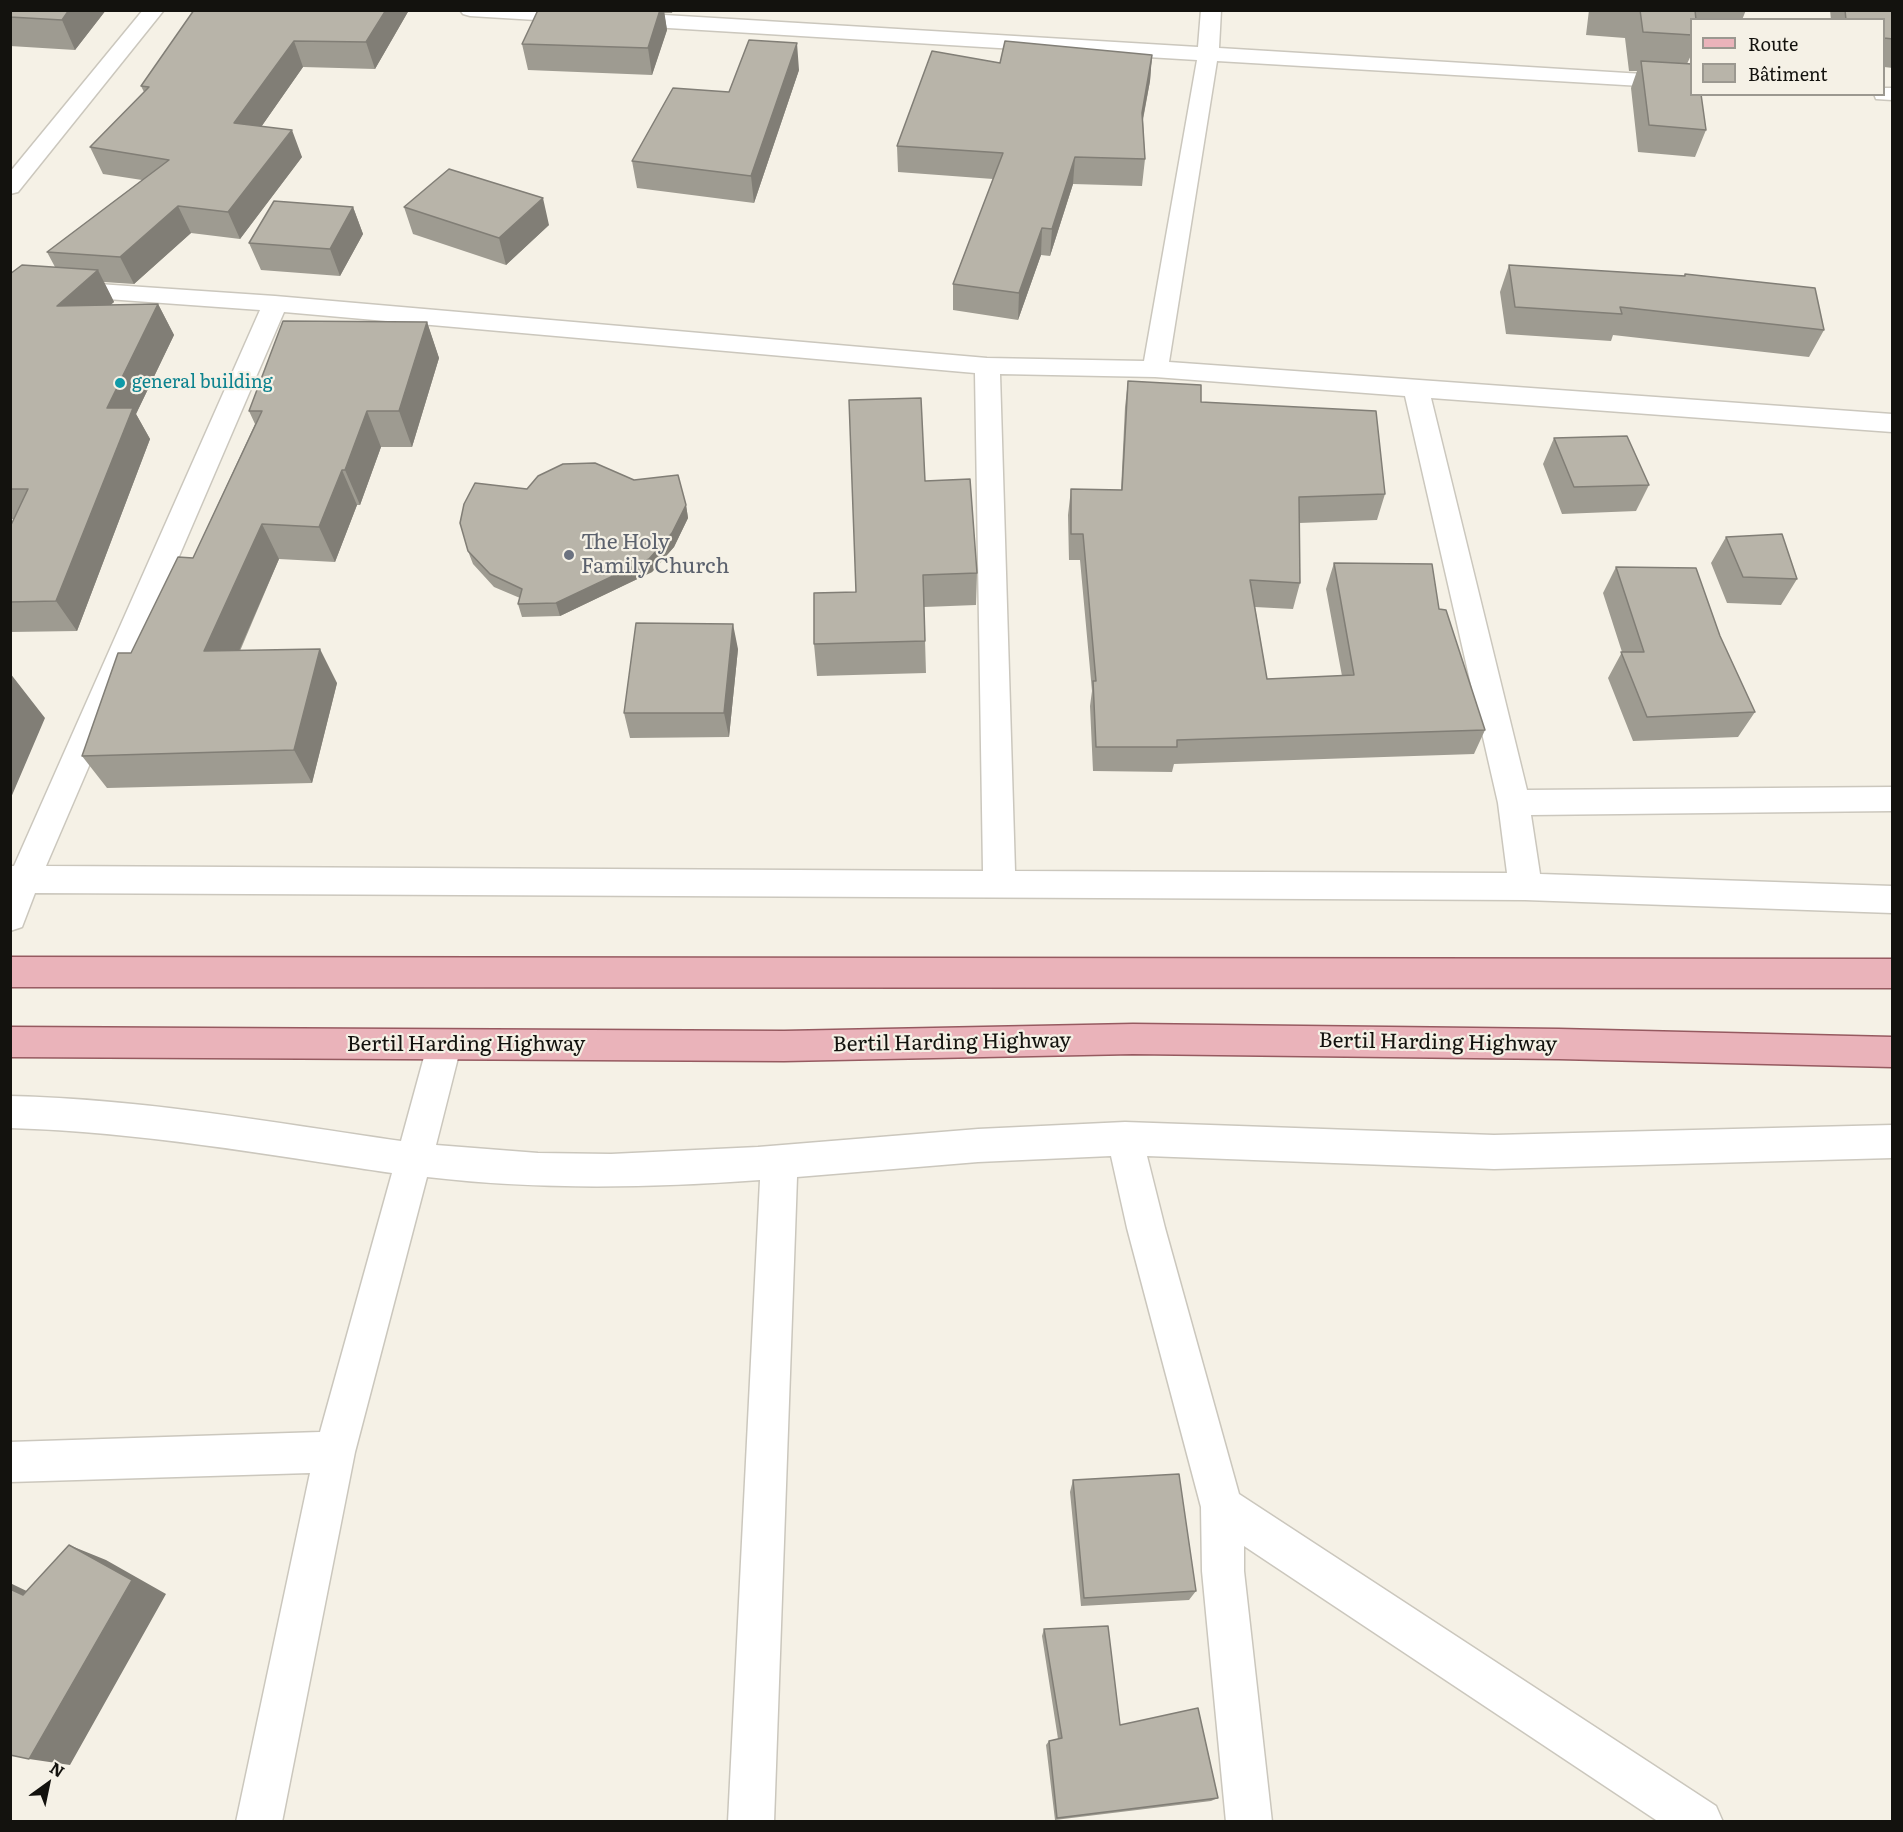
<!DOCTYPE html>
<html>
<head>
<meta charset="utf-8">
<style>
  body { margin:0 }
  #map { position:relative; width:1903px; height:1832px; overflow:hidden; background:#f5f1e6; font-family:Literata,serif }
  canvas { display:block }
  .frame { position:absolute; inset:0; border:12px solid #13120e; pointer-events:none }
  .legend { position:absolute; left:1690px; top:18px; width:195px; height:78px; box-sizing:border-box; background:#f5f1e6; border:2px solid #9b9890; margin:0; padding:8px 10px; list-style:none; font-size:18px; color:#13120e }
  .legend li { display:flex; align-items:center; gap:12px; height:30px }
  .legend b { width:30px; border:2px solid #9b9890 }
  .north { position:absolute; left:18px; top:1754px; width:60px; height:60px; -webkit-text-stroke:4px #f5f1e6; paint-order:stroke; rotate:33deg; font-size:16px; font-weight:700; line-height:24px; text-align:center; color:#13120e }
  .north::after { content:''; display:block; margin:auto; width:21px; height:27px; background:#13120e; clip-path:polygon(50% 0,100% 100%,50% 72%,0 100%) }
</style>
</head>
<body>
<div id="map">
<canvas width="1903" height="1832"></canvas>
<div class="frame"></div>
<ul class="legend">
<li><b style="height:8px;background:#eab3ba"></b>Route</li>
<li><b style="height:16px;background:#b8b4a9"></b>Bâtiment</li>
</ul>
<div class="north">N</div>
</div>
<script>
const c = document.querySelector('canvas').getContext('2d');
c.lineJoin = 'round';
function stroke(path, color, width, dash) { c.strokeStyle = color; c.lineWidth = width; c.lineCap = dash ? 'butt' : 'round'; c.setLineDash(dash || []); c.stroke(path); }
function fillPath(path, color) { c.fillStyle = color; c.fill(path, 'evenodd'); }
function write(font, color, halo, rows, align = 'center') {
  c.font = font + ' Literata,serif'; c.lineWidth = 4.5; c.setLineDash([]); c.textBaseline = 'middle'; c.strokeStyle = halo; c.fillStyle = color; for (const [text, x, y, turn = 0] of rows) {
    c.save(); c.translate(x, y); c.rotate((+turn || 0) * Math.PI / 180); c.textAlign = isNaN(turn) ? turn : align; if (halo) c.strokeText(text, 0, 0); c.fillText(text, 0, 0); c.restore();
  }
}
const street = new Path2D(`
  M 143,10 L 164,10 L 18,192 L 10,194 L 10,172 Z
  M 460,10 L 581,10 L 1198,47 L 1201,10 L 1221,10 L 1219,48 L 1692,77 L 1692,89 L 1217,61 L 1169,362 L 1892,414 L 1892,432 L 1431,398 L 1527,790 L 1892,787 L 1892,811 L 1531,815 L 1540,874 L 1892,886 L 1892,913 L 1525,900 L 35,893 L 22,927 L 10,931 L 10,866 L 14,866 L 260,310 L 10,292 L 10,278 L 275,296 L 987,358 L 1144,361 L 1197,60 L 470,16 L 463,14 ZM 284,312 L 975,373 L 983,871 L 46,866 ZM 1000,374 L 1155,377 L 1405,396 L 1498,803 L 1507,873 L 1015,871 Z
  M 1884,88 L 1892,88 L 1892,100 L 1876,99 L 1874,94 L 1884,94 Z
  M 444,1031 L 456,1035 L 461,1046 L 436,1145 L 538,1153 L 611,1154 L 758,1147 L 978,1129 L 1125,1122 L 1494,1135 L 1892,1125 L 1892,1158 L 1494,1169 L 1147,1156 L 1165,1228 L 1239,1494 L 1716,1806 L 1723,1822 L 1659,1822 L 1244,1546 L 1244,1571 L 1272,1822 L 1226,1822 L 1202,1571 L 1201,1507 L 1127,1228 L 1111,1156 L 978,1162 L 797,1177 L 774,1822 L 728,1822 L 760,1180 C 648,1188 538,1190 427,1177 L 355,1452 L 282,1822 L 236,1822 L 310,1473 L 10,1482 L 10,1442 L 320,1432 L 392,1173 C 263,1154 141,1132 10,1128 L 10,1096 C 142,1099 270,1122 401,1141 L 427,1046 L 432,1035 Z`);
const primary = new Path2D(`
  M 10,957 L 1892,959 L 1892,988 L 10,987 Z
  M 1133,1024 L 1559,1029 L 1892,1037 L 1892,1067 L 1559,1059 L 1133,1054 L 784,1061 L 10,1057 L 10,1027 L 784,1031 Z`);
stroke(street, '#cbc7bd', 3);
stroke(primary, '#965a60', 3);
fillPath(street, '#fff');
fillPath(primary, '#eab3ba');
fillPath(new Path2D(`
  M 10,10 L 106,10 L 75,50 L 10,46 Z
  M 194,10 L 409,10 L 375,69 L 303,67 L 261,127 L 302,157 L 240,239 L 191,233 L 134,284 L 104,282 L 114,302 L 110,305 L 158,304 L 174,335 L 136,414 L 150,439 L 77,631 L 10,632 L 10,527 L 14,519 L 10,519 L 10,274 L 55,267 L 47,252 L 142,180 L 103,174 L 90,147 L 144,92 L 141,86 Z
  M 538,10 L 673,10 L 672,13 L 664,13 L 667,30 L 652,75 L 528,70 L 522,44 Z
  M 1589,10 L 1746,10 L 1742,20 L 1692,20 L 1692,53 L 1687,64 L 1706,130 L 1695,157 L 1638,152 L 1631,88 L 1637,71 L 1629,71 L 1625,38 L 1586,35 Z
  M 1830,10 L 1893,10 L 1893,68 L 1884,67 L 1884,20 L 1831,20 Z
  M 1152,55 L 1150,81 L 1143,120 L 1145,159 L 1142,186 L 1073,184 L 1050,256 L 1041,255 L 1018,320 L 953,310 L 953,284 L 993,179 L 898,172 L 897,146 L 1000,63 Z
  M 799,70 L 754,203 L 637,188 L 632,161 L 729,92 Z
  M 353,207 L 363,234 L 340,276 L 261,270 L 249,243 Z
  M 404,207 L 549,225 L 506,265 L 413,234 Z
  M 1509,265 L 1684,276 L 1685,274 L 1824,330 L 1809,357 L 1613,335 L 1611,341 L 1506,334 L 1500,292 Z
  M 427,322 L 439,358 L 412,447 L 381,447 L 360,505 L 357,505 L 335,562 L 279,559 L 240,651 L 337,683 L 312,783 L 107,788 L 82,756 L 131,653 L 193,558 L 255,424 L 249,411 Z
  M 1128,381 L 1201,402 L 1385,494 L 1377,520 L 1299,523 L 1300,583 L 1293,609 L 1255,607 L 1267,679 L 1342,676 L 1326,589 L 1334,563 L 1439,609 L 1485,730 L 1474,754 L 1174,764 L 1172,772 L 1093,771 L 1090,706 L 1092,691 L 1080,560 L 1069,560 L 1068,515 L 1071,489 L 1121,490 L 1125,407 Z
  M 1554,438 L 1649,485 L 1636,511 L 1562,514 L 1543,464 Z
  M 925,481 L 977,573 L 976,605 L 924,607 L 926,673 L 817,676 L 814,644 L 856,592 Z
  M 686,505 L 688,518 L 674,547 L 652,572 L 560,616 L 522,617 L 518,604 L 520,598 L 494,587 L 473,564 L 468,551 Z
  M 1726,537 L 1797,579 L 1781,605 L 1727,603 L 1711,563 Z
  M 1616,567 L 1720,636 L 1755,712 L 1738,737 L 1633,741 L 1608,678 L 1622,652 L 1603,593 Z
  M 738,649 L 729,737 L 630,738 L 624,713 Z
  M 1073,1480 L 1196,1591 L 1189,1600 L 1081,1606 L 1070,1492 Z
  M 1044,1629 L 1120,1725 L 1218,1798 L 1211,1801 L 1055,1820 L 1046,1745 L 1049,1741 L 1058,1739 L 1042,1636 Z`), '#9e9b91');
fillPath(new Path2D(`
  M 69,10 L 106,10 L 75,50 L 62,20 Z
  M 386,10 L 409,10 L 375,69 L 366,42 Z
  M 660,10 L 664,10 L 667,30 L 652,75 L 648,48 Z
  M 294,41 L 303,67 L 245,150 L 234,123 Z
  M 797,43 L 799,70 L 754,203 L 751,176 Z
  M 1152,55 L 1150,81 L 1139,139 L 1142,113 Z
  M 292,130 L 302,157 L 240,239 L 228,212 Z
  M 1075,157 L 1073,184 L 1050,256 L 1052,229 Z
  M 543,198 L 549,225 L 506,265 L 499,238 Z
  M 178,206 L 191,233 L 134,284 L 120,257 Z
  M 353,207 L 363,234 L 340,276 L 330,249 Z
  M 1042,228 L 1041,255 L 1018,320 L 1019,293 Z
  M 98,270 L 114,302 L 74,337 L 57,306 Z
  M 158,304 L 174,335 L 136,414 L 150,439 L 77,631 L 56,601 L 107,408 Z
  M 427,322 L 439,358 L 412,447 L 399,411 Z
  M 367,411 L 381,447 L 360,505 L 345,470 Z
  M 342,470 L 357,505 L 335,562 L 319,527 Z
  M 686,505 L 688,518 L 674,547 L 652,572 L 560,616 L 556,603 Z
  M 262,524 L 279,559 L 224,685 L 204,651 Z
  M 733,624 L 738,649 L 729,737 L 724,713 Z
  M 320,649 L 337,683 L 312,783 L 294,750 Z
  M 10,673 L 45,718 L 10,800 Z
  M 69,1545 L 106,1560 L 166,1594 L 70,1765 L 29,1759 Z
  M 10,1583 L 62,1608 L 23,1595 L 10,1589 Z`), '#817e76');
const building = new Path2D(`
  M 10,10 L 69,10 L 62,20 L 10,17 Z
  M 194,10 L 386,10 L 366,42 L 294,41 L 234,123 L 292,130 L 228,212 L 178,206 L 120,257 L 47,252 L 169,160 L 90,147 L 149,87 L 141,86 Z
  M 538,10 L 660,10 L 648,48 L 522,44 Z
  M 1640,10 L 1695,10 L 1696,20 L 1692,20 L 1692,35 L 1643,32 Z
  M 1845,10 L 1893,10 L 1893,39 L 1884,38 L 1884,20 L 1846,20 Z
  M 749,40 L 797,43 L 751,176 L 632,161 L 673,88 L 729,92 Z
  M 1005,41 L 1152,55 L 1142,113 L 1145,159 L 1075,157 L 1052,229 L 1042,228 L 1019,293 L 953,284 L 1003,153 L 897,146 L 932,51 L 1000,63 Z
  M 1641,61 L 1692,64 L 1692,94 L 1701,94 L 1706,130 L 1649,125 Z
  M 449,169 L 543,198 L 499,238 L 404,207 Z
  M 274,201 L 353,207 L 330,249 L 249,243 Z
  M 22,265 L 98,270 L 57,306 L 158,304 L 107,408 L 133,408 L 56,601 L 10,602 L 10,527 L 28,489 L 10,489 L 10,274 Z
  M 1509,265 L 1685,276 L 1685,274 L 1815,288 L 1824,330 L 1620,307 L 1622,314 L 1515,307 Z
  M 283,321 L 427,322 L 399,411 L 367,411 L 345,470 L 342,470 L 319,527 L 262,524 L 204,651 L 320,649 L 294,750 L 82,756 L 118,653 L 131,653 L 178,557 L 193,558 L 262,411 L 249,411 Z
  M 1128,381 L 1201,385 L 1201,402 L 1376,411 L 1385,494 L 1299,497 L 1300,583 L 1250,580 L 1267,679 L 1354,675 L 1334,563 L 1432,564 L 1439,609 L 1446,610 L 1485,730 L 1177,740 L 1177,747 L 1096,747 L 1093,681 L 1096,681 L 1083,534 L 1071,534 L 1071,489 L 1122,490 Z
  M 921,398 L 925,481 L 970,479 L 977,573 L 923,575 L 925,641 L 814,644 L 814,593 L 856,592 L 849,400 Z
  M 1627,436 L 1649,485 L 1574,487 L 1554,438 Z
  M 595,463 L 634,480 L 678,475 L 686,505 L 672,533 L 649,559 L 556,603 L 518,604 L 522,589 L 490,574 L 468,551 L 460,523 L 464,504 L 475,483 L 527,489 L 538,476 L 563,464 Z
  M 1782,534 L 1797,579 L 1743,577 L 1726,537 Z
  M 1616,567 L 1696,568 L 1720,636 L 1755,712 L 1647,717 L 1621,652 L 1644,652 Z
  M 636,623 L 733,624 L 724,713 L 624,713 Z
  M 1179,1474 L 1196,1591 L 1084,1598 L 1073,1480 Z
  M 69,1545 L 132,1580 L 29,1759 L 10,1755 L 10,1589 L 23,1595 Z
  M 1108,1626 L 1120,1725 L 1198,1708 L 1218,1798 L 1057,1818 L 1049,1741 L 1062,1738 L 1044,1629 Z`);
fillPath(building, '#b8b4a9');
stroke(building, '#817e76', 1.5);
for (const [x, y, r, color] of [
  [120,383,6,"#0f9aa8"],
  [569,555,6,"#6b7280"]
]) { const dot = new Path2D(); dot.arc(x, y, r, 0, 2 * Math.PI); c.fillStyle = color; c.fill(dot); stroke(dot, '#f5f1e6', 2); }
write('18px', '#0d838f', '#f5f1e6', [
  ["general building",132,383]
], 'left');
write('21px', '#5b616d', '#f5f1e6', [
  ["The Holy",581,543],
  ["Family Church",581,567]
], 'left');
write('21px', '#13120e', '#f5f1e6', [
  ["Bertil Harding Highway",952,1043,-1],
  ["Bertil Harding Highway",1438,1043,1],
  ["Bertil Harding Highway",466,1045]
]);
</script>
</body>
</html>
